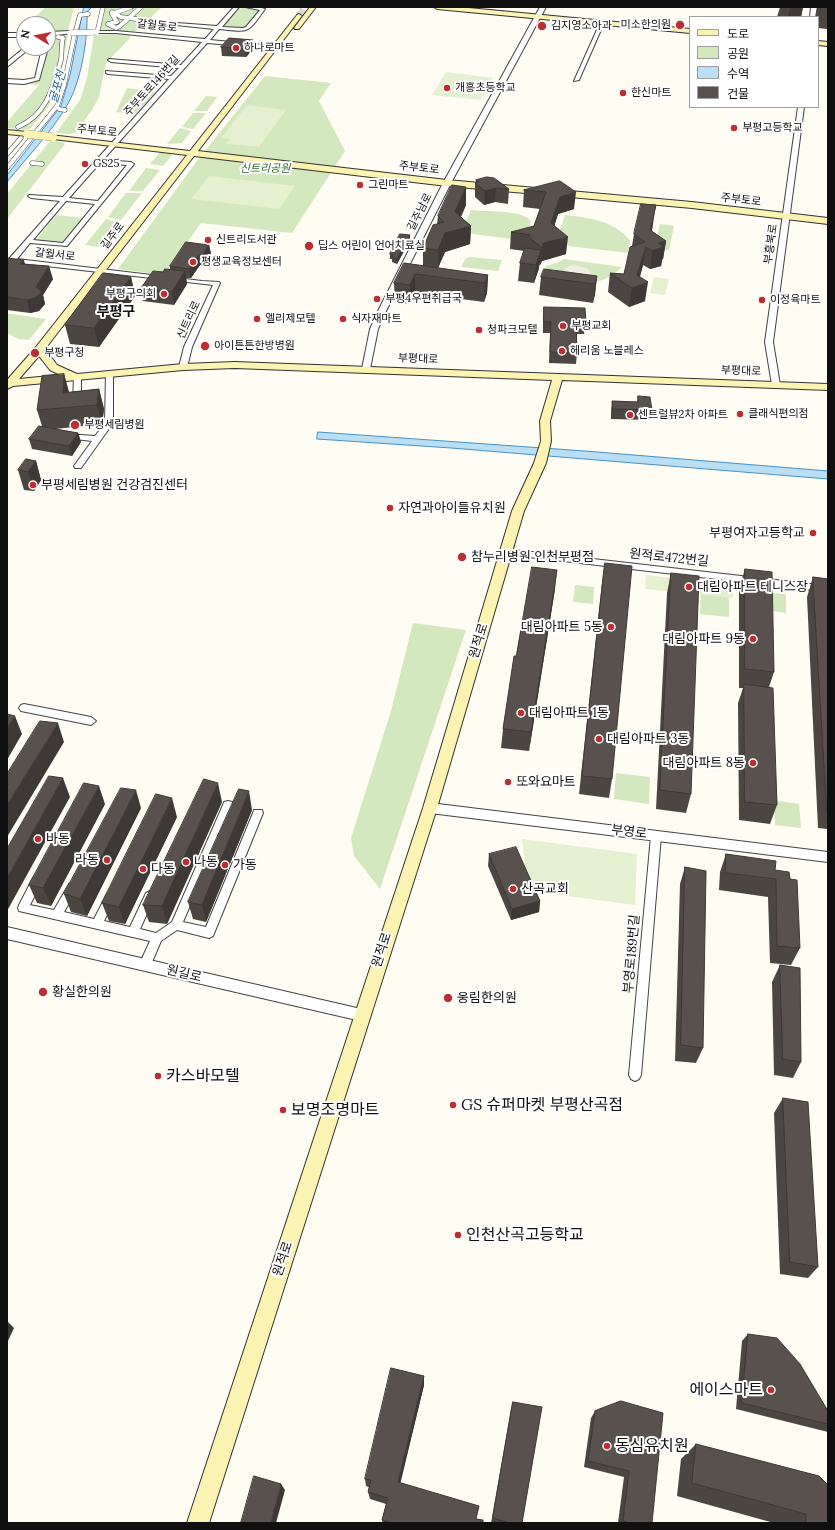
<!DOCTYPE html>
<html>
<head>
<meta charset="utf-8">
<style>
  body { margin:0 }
  #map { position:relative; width:835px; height:1530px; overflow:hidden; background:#fefcf3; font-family:Lora,"Noto Sans KR",serif }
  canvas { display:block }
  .frame { position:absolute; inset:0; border:8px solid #101010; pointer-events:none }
  .legend { position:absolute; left:689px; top:16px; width:130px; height:92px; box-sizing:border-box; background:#fff; border:1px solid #9f9f9f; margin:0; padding:5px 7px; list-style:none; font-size:12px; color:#101010 }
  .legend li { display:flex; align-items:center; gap:8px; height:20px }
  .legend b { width:20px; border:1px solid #9f9f9f }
  .north { position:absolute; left:16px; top:16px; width:40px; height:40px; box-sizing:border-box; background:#fff; border:1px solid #9f9f9f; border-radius:50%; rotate:280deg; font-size:11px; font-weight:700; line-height:16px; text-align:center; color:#101010 }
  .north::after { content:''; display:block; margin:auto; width:14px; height:18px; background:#ba2e34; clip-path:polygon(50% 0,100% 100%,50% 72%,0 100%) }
</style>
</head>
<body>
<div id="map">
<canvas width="835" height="1530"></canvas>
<div class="frame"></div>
<ul class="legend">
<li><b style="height:5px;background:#fbf3b2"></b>도로</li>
<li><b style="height:11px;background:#d3e8be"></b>공원</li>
<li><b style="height:11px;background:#badef3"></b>수역</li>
<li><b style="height:11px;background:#58514d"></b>건물</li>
</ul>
<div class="north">N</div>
</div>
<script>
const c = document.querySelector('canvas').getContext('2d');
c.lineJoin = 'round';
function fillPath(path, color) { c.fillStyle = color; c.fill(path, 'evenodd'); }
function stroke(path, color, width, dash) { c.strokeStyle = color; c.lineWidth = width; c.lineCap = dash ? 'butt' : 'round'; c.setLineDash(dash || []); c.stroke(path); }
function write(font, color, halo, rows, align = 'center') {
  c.font = font + ' Lora,"Noto Sans KR",serif'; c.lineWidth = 4; c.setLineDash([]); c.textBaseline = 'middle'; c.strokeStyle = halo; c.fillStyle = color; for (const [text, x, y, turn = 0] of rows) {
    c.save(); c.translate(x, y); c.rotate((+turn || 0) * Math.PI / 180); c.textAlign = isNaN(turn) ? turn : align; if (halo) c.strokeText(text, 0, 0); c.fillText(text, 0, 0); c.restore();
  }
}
fillPath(new Path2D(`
  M 46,7 L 74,7 L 68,31 L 48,32 L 48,24 L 27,24 Z
  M 101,7 L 162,7 L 137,31 L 132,32 L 96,29 Z
  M 243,8 L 259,10 L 244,29 L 224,28 L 223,26 L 239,9 Z
  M 113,34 L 129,35 L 131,37 L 106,63 L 99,97 L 92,110 L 75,133 L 70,134 L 56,133 L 80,100 L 87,78 L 94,35 Z
  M 68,35 L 61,72 L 55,94 L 49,106 L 29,130 L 7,128 L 7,122 L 39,85 L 28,84 L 40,80 L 52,36 Z
  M 265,76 L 331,83 L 319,101 L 345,151 L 292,233 L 201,223 L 164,275 L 118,269 L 197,161 Z
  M 127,88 L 156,92 L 135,114 L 116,112 Z
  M 206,96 L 217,97 L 207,111 L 194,111 Z
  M 193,113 L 206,113 L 193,129 L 182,127 Z
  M 180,128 L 191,131 L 182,143 L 167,144 Z
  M 50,141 L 63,142 L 65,144 L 7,219 L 7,194 Z
  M 160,152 L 172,155 L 163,166 L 150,164 Z
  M 146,168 L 160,170 L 143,191 L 129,191 Z
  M 126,193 L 142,193 L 121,220 L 108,217 Z
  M 471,210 C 484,212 522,209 531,221 L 526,241 L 473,234 L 463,228 Z
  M 56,215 L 83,218 L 63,243 L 36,240 Z
  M 565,215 C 590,218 612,220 630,240 L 628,253 L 569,246 L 565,242 L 557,238 Z
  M 106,219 L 119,223 L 100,247 L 85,245 Z
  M 660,224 L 674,226 L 669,250 L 654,249 Z
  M 470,257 L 502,260 L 498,271 L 461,267 L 465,259 Z
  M 564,259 L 622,267 C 600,290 569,284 541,282 L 546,266 L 559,262 Z
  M 7,314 L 12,314 L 46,319 L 29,340 L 18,339 L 7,333 Z
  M 575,585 L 594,587 L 593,604 L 573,602 Z
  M 772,593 L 786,594 L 786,613 L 772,611 Z
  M 701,594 L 729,597 L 729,617 L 700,614 Z
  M 413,623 L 466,630 L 380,889 L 354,856 L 351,838 L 391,711 Z
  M 616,773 L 650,777 L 649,804 L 614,799 Z
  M 774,800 L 799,804 L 801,828 L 775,825 Z`), '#d3e8be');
fillPath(new Path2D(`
  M 446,72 L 493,78 L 481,100 L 432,95 Z
  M 247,105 L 286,110 L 259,147 L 226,144 L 230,139 L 221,138 Z
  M 209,176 L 295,186 L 279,209 L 191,199 Z
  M 654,277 L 669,279 L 665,295 L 650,293 Z
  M 646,575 L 733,585 L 733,598 L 645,589 Z
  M 522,839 L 637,854 L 635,905 L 537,892 L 526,872 Z`), '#e4f0cf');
fillPath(new Path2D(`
  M 573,265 L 587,268 L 592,275 L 590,277 L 563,273 L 565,268 Z`), '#efece1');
const water = new Path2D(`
  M 84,7 L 91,8 L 87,12 C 88,40 81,83 66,107 C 50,134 27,157 7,182 L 7,175 L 61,106 L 70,75 Z
  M 318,432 L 585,451 L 828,471 L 828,479 L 451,448 L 317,439 Z`);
fillPath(water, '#badef3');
stroke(water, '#4592c7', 1);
stroke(new Path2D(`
  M 299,16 L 306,7`), '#dad9d1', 8, [8, 4]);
const pedestrian = new Path2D(`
  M 112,12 L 121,17 L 136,19
  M 108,24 L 116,28 L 120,26 L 141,7
  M 108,24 L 117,22 L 112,14 L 131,7
  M 98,29 L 103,7
  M 76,30 L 80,15 L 88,14
  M 59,109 L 65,110
  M 18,127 C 47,115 53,87 61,60 C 62,53 61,45 63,38 L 58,37
  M 7,154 L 21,138
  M 32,163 L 42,164
  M 7,168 L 57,106 L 64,85 L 74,37`);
const minor = new Path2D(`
  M 234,7 L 239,7 L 222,27 L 243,28 L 246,27 L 260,10 L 245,7 L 259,7 L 265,9 C 247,34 250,32 219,29 L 210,40 L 264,45 L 266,48 L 207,43 L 103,160 L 131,162 L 134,164 L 67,246 L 30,243 L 17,259 L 202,281 L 219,282 L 220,283 L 192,347 L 187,367 L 183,369 L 179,367 L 184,347 L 213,285 L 11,262 L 8,260 L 60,201 L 31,198 L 28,196 L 29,195 L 63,197 L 169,79 L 108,74 L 106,73 L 106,71 L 171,76 L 179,68 L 111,62 L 108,60 L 109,59 L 181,65 L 202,42 L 116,33 L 96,33 L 94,31 L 116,31 L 205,39 L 214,29 L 148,22 L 150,21 L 217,26 ZM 100,163 L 127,165 L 98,201 L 69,198 ZM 66,201 L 95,204 L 63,243 L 33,240 Z
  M 602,22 L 604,23 L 579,80 L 574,81 L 600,23 Z
  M 48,32 L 70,31 L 73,33 L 48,36 Z
  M 7,33 L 24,33 L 24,37 L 7,37 Z
  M 24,48 L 30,48 L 7,67 L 7,62 Z
  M 42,48 L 48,48 L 39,80 L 24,84 L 7,83 L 7,79 L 24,80 L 35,78 Z
  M 106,372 L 109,372 L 113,374 L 113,423 L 81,468 L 75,468 L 74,466 L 92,441 L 66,438 L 62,436 L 66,434 L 95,436 L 105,423 Z
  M 74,375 L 77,375 L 81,377 L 81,405 L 77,407 L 73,405 Z
  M 506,549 L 828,586 L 828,592 L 503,554 L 502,552 L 503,550 Z
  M 24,704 L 91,717 L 96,721 L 91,725 L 21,711 L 19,708 L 21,705 Z
  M 228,801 L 232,802 L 233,805 L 183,922 L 206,927 L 253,813 L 254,810 L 262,810 L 263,813 L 213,936 L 209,938 L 177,930 L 161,941 L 149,969 L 145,970 L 141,969 L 139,965 L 150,941 L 19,911 L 18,908 L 19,905 L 33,878 L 37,876 L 41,878 L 42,881 L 30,905 L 54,910 L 69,884 L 73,882 L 77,884 L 78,887 L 64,912 L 94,919 L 107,894 L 111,892 L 115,894 L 116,897 L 104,921 L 130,927 L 146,893 L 150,891 L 154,893 L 155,896 L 140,929 L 156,933 L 172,922 L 223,805 L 224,802 Z
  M 656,832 L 660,833 L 661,836 L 641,1075 L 639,1079 L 635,1081 L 631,1079 L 629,1075 L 651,836 L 652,833 Z`);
const tertiary = new Path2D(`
  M 540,7 L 546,7 L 451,183 L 386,311 L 378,329 L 370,369 L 369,371 L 363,371 L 362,369 L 370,329 L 378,311 L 443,183 Z
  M 811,7 L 817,7 L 816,17 L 810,17 Z
  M 798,107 L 804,107 L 773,342 L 780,385 L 776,388 L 772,385 L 765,342 Z
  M 430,803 L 828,852 L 828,862 L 430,813 L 426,811 L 424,808 L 426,805 Z
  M 7,927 L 361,1009 L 366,1010 L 368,1015 L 366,1020 L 361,1021 L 7,939 Z`);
const secondary = new Path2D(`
  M 310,7 L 316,7 L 299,29 L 295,29 L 294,28 Z
  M 434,7 L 458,7 L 690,29 L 690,33 L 437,9 Z
  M 299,14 L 302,16 L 301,17 L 198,151 L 447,180 L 692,202 L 828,218 L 828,224 L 692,208 L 447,186 L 194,156 L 45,349 L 57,365 L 77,374 L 183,364 L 235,362 L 828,384 L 828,390 L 562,380 L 550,421 L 551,441 L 546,463 L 524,511 L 437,808 L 209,1523 L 187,1523 L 423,808 L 512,511 L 534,463 L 541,441 L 540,421 L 552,380 L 235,368 L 183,370 L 13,386 L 7,389 L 7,380 L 36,347 L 187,155 L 53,139 L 49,137 L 50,135 L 190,151 L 297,15 ZM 39,356 L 50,370 L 60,375 L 19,379 Z
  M 818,41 L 828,42 L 828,46 L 818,45 Z
  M 7,130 L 27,132 L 31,134 L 27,136 L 7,134 Z`);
stroke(pedestrian, '#434343', 5);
stroke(minor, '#434343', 2);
stroke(tertiary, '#434343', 2);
stroke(secondary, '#323232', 2);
stroke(pedestrian, '#fff', 4);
fillPath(minor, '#fff');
fillPath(tertiary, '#fff');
fillPath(secondary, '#fbf3b2');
const minorBridge = new Path2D(`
  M 70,33 L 96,32`);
const secondaryBridge = new Path2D(`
  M 27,134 L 53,137`);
stroke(minorBridge, '#434343', 6, []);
stroke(secondaryBridge, '#323232', 8, []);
stroke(minorBridge, '#fff', 5.5);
stroke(secondaryBridge, '#fbf3b2', 8);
fillPath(new Path2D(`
  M 780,7 L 803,7 L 801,17 L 777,17 Z
  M 817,7 L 828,7 L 828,32 L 827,32 L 827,29 L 818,28 L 818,17 L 815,17 Z
  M 221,47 L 253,49 L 246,57 L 222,56 Z
  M 476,180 L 509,189 L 508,204 L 495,202 L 484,205 L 475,197 L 475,183 L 476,183 Z
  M 560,181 L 574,209 L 558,214 L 554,226 L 566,254 L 542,261 L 540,265 L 539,265 L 539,268 L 534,283 L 518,281 L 520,263 L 524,251 L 510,249 L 511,232 L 534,226 L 540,209 L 523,207 L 524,190 Z
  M 466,187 L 466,205 L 461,217 L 471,226 L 470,244 L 445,252 L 438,268 L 488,275 L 487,293 L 484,302 L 415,293 L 410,304 L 395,302 L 394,283 L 423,266 L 423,248 L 437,224 L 438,216 Z
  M 653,224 L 652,231 L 666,241 L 663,259 L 662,260 L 661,266 L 650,269 L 643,265 L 640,277 L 645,301 L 629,307 L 608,292 L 610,273 L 624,274 L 632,246 L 634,234 Z
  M 410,235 L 410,240 L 397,264 L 392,262 L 392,259 L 390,259 L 390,254 Z
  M 209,245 L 211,254 L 204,266 L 200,265 L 191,278 L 186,278 L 187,284 L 174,305 L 143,301 L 141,288 L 163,272 L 170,269 L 170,266 Z
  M 7,258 L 25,264 L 53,279 L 43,295 L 45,304 L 39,311 L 30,313 L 7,310 Z
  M 597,276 L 595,294 L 593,303 L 539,295 L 541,277 Z
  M 131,277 L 135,296 L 99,347 L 70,344 L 65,325 Z
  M 544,307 L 586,323 L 584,334 L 577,334 L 577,353 L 576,364 L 549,363 L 550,333 L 543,333 L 543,318 Z
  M 64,374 L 69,392 L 99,389 L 104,409 L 102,424 L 55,429 L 78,433 L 81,442 L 72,456 L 32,449 L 29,439 L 42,426 L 37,410 Z
  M 638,396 L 652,410 L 650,420 L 611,419 L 611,411 L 612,401 L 637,402 Z
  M 36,461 L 41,480 L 34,491 L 24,490 L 18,470 Z
  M 605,563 L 612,779 L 609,798 L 579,794 L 602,583 Z
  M 745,569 L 774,672 L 769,687 L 777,805 L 770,824 L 739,820 L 738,703 L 743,688 L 739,688 L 739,588 Z
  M 671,573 L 691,794 L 686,813 L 656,809 L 667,593 Z
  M 813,577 L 828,579 L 828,829 L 818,828 L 807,597 Z
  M 555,589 L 529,751 L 501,748 L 503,729 L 516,656 Z
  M 222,802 L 167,924 L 149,922 L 143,905 Z
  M 105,804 L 51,906 L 37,903 L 29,885 Z
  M 141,808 L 87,916 L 71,912 L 64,894 Z
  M 252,810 L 206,922 L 193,919 L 188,902 Z
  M 177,817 L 125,924 L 109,921 L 102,903 Z
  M 489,854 L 540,901 L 539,912 L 511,920 L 488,866 Z
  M 726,854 L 775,870 L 790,879 L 800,948 L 791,965 L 770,963 L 768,897 L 719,890 L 720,872 Z
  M 685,867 L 703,1048 L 696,1063 L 675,1061 L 680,884 Z
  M 780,965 L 801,1062 L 793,1078 L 774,1075 L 772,982 Z
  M 783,1098 L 818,1267 L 808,1278 L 780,1274 L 774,1113 Z
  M 748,1334 L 828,1411 L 828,1432 L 736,1409 L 742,1341 Z
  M 424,1376 L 424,1385 L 400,1483 L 483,1523 L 383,1523 L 382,1520 L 386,1504 L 370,1499 L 368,1492 L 369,1487 L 366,1486 L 365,1479 Z
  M 621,1401 L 652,1523 L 618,1523 L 624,1477 L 584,1467 L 591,1418 L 595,1411 Z
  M 513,1402 L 522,1523 L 491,1523 L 511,1410 Z
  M 696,1444 L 828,1523 L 774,1523 L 677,1496 L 681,1459 Z`), '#4c4642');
fillPath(new Path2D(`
  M 790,7 L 803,7 L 801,17 L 788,17 Z
  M 253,40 L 253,49 L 246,57 L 246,49 Z
  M 466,187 L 466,205 L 455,230 L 455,212 Z
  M 496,188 L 495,202 L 484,205 L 485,191 Z
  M 576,192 L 574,209 L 558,214 L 550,240 L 551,223 L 560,197 Z
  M 656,205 L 653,224 L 647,248 L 650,230 Z
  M 471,226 L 470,244 L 445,252 L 438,268 L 438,250 L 445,233 Z
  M 410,235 L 410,240 L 397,264 L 397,259 Z
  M 568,237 L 566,254 L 542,261 L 540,265 L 542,248 L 543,243 Z
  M 666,241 L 663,259 L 662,260 L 661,266 L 650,269 L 652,251 L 658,243 Z
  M 209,245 L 211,254 L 204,266 L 202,256 Z
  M 646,247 L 643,265 L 637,286 L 648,282 L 645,301 L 629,307 L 632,288 L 637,275 Z
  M 541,250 L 539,268 L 534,283 L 536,265 Z
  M 198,256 L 200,265 L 191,278 L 189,269 Z
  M 24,260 L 27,273 L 20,264 Z
  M 49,266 L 53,279 L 43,295 L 45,304 L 39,311 L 30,313 L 27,300 Z
  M 185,271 L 187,284 L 174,305 L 172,292 Z
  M 415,274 L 415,293 L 410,304 L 410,285 Z
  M 488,275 L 487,293 L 484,302 L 485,283 Z
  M 597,276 L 595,294 L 593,303 L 595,284 Z
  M 131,277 L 135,296 L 99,347 L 94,328 Z
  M 64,374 L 69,393 L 63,393 Z
  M 99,389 L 104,409 L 102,424 L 97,405 Z
  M 78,433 L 81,442 L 72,456 L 69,446 Z
  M 36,461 L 41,480 L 34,491 L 28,472 Z
  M 557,570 L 555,589 L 529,751 L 531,732 Z
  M 15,716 L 22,734 L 7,760 L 7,728 Z
  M 58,723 L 64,742 L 7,837 L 7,805 Z
  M 63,778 L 70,797 L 7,911 L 7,878 Z
  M 218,783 L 222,802 L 167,924 L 162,906 Z
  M 99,786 L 105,804 L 51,906 L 43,888 Z
  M 136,790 L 141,808 L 87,916 L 80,899 Z
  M 249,791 L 252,810 L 206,922 L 202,905 Z
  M 172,798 L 177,817 L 125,924 L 119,907 Z
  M 540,901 L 539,912 L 511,920 L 512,909 Z
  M 8,1322 L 14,1328 L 7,1343 L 7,1325 Z
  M 424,1376 L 424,1385 L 399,1489 L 398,1482 Z
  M 281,1484 L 285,1490 L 276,1523 L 271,1523 Z`), '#3e3936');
const building = new Path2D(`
  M 229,38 L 253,40 L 246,49 L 221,47 Z
  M 487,177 L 494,178 L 509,189 L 496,188 L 485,191 L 475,183 L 479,182 L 476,180 Z
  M 560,181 L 576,192 L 560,197 L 551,223 L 568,237 L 543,243 L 542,248 L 529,237 L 530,235 L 511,232 L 534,226 L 546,192 L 524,190 Z
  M 452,185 L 466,187 L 455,212 L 471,226 L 445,233 L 438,250 L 423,248 L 433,225 L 444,222 L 438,216 Z
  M 641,204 L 656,205 L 650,230 L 666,241 L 658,243 L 664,247 L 652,251 L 646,247 L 637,275 L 648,282 L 632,288 L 610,273 L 624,274 L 630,247 L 645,242 L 634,234 Z
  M 400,234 L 410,235 L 397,259 L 392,257 L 393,254 L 390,254 Z
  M 186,242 L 209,245 L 202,256 L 198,256 L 189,269 L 170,266 Z
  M 525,248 L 541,250 L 536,265 L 520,263 Z
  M 7,258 L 24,260 L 20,264 L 49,266 L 36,287 L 42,292 L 35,298 L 27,300 L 7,297 Z
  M 404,263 L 488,275 L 485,283 L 415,274 L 410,285 L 394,283 Z
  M 165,269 L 185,271 L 172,292 L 141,288 L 153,271 L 163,272 Z
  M 544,269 L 597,276 L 595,284 L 541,277 Z
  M 103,273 L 131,277 L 94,328 L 65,325 Z
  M 544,307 L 585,308 L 586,323 L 576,323 L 577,353 L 550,352 L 551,322 L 544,322 Z
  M 64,374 L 63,393 L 99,389 L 97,405 L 37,410 L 42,376 Z
  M 638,396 L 650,397 L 652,410 L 613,409 L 612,401 L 638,402 Z
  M 39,426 L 78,433 L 69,446 L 29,439 Z
  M 26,459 L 36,461 L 28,472 L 18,470 Z
  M 605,563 L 632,566 L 612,779 L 582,776 Z
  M 532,567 L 557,570 L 531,732 L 503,729 L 514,656 L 516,656 Z
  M 745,569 L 772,572 L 774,672 L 745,669 Z
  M 671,573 L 699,576 L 691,794 L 660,790 Z
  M 813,577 L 828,579 L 828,810 L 827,810 Z
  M 744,684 L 773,688 L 777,805 L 745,802 Z
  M 7,714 L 15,716 L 7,728 Z
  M 40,721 L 58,723 L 7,805 L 7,774 Z
  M 49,776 L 63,778 L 7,878 L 7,849 Z
  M 204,779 L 218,783 L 162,906 L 143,905 Z
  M 84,783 L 99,786 L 43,888 L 29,885 Z
  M 121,788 L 136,790 L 80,899 L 64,894 Z
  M 239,789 L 249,791 L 202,905 L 188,902 Z
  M 156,794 L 172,798 L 119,907 L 102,903 Z
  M 516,847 L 540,901 L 512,909 L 489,854 Z
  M 726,854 L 776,861 L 775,870 L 789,872 L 790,879 L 797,880 L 800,948 L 777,946 L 776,879 L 726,873 Z
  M 685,867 L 706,871 L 703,1048 L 681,1045 Z
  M 780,965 L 800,968 L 801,1062 L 783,1059 Z
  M 783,1098 L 808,1102 L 818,1267 L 790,1262 Z
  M 748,1334 L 777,1338 L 800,1364 L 828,1411 L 828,1424 L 742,1403 Z
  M 391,1368 L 424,1376 L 398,1482 L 479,1506 L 476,1519 L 483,1520 L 483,1523 L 391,1523 L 382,1520 L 388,1498 L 368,1492 L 371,1480 L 365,1479 Z
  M 621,1401 L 663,1413 L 652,1523 L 628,1523 L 623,1521 L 629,1471 L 588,1461 L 595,1411 Z
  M 513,1402 L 542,1407 L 522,1523 L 509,1523 L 493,1518 Z
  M 696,1444 L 819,1476 L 828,1485 L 828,1523 L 806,1523 L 806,1514 L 692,1483 Z
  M 254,1476 L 281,1484 L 271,1523 L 241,1523 Z`);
fillPath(building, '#58514d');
stroke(building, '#3e3936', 1);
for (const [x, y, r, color] of [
  [680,25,5,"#ba2e34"],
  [542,26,5,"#ba2e34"],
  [236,48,4,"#ba2e34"],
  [447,88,4,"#ba2e34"],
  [623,93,4,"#ba2e34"],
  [734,128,4,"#ba2e34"],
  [85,164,4,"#ba2e34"],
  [360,185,4,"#ba2e34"],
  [208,240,4,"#ba2e34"],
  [309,246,5,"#ba2e34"],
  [193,262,4,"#ba2e34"],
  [164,294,4,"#ba2e34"],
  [377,299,4,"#ba2e34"],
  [762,300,4,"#ba2e34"],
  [257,319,4,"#ba2e34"],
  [343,319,4,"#ba2e34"],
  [563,326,4,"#ba2e34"],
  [479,330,4,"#ba2e34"],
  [205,346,5,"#ba2e34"],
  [562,351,4,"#ba2e34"],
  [35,353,5,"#ba2e34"],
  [740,414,4,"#ba2e34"],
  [630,415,4,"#ba2e34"],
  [75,425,5,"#ba2e34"],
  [33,485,4,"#ba2e34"],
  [390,508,4,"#ba2e34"],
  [813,533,4,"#ba2e34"],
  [462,557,5,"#ba2e34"],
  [689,587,4,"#ba2e34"],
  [611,627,4,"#ba2e34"],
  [753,639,4,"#ba2e34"],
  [521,713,4,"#ba2e34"],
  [599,739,4,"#ba2e34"],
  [753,763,4,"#ba2e34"],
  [508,782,4,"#ba2e34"],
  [38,839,4,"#ba2e34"],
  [107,860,4,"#ba2e34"],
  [186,862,4,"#ba2e34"],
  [225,865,4,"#ba2e34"],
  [143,869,4,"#ba2e34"],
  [513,889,4,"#ba2e34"],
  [43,992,5,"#ba2e34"],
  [448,998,5,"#ba2e34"],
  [158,1076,4,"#ba2e34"],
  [453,1105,4,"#ba2e34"],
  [283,1110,4,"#ba2e34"],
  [458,1235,4,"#ba2e34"],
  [771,1390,4,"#ba2e34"],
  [607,1446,4,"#ba2e34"]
]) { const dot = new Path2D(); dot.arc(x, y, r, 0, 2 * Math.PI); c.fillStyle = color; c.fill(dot); stroke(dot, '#fff', 1.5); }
write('11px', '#101010', '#fff', [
  ["미소한의원",671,25,"right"],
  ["김지영소아과",551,26],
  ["하나로마트",244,48],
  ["개흥초등학교",455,88],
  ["한신마트",631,93],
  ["부평고등학교",742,128],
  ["GS25",93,164],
  ["그린마트",368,185],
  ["신트리도서관",216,240],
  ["딥스 어린이 언어치료실",318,246],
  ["평생교육정보센터",201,262],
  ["부평구의회",156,294,"right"],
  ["부평4우편취급국",385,299],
  ["이정육마트",770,300],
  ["엘리제모텔",265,319],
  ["식자재마트",351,319],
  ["부평교회",571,326],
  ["청파크모텔",487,330],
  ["아이튼튼한방병원",214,346],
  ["헤리움 노블레스",570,351],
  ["부평구청",44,353],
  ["클래식편의점",748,414],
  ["센트럴뷰2차 아파트",638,415],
  ["부평세림병원",84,425]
], 'left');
write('11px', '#101010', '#fff', [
  ["갈월동로",157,26,6],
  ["주부토로146번길",152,86,-48],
  ["주부토로",97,131,6],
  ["주부토로",419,168,7],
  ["주부토로",741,200,7],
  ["길주남로",420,212,-63],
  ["길주로",113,236,-53],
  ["부흥북로",771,244,-82],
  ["갈월서로",55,255,7],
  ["신트리로",189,320,-65],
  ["부평대로",418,359,2],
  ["부평대로",741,371,2]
]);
write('italic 11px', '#306522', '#fff', [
  ["신트리공원",265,169]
]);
write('italic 12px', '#1e649c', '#fff', [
  ["굴포천",58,87,-74]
]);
write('13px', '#101010', '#fff', [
  ["부평세림병원 건강검진센터",41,485],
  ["자연과아이들유치원",398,508],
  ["부평여자고등학교",805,533,"right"],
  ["참누리병원 인천부평점",471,557],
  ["대림아파트 테니스장",697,587],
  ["대림아파트 5동",603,627,"right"],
  ["대림아파트 9동",745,639,"right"],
  ["대림아파트 1동",529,713],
  ["대림아파트 3동",607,739],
  ["대림아파트 8동",745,763,"right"],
  ["또와요마트",516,782],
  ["바동",46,839],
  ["라동",99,860,"right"],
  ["나동",194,862],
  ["가동",233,865],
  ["다동",151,869],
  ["산곡교회",521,889],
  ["황실한의원",52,992],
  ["웅림한의원",457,998]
], 'left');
write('13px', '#101010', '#fff', [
  ["원적로472번길",669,558,6],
  ["원적로",479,641,-73],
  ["부영로",629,832,7],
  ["원적로",382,950,-72],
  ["부영로189번길",632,954,-85],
  ["원길로",184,974,13],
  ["원적로",283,1259,-72]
]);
write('bold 14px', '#101010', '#fff', [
  ["부평구",116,312]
]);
write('16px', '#101010', '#fff', [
  ["카스바모텔",166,1076],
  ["GS 슈퍼마켓 부평산곡점",461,1105],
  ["보명조명마트",291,1110],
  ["인천산곡고등학교",466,1235],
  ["에이스마트",763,1390,"right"],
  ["동심유치원",615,1446]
], 'left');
</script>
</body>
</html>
